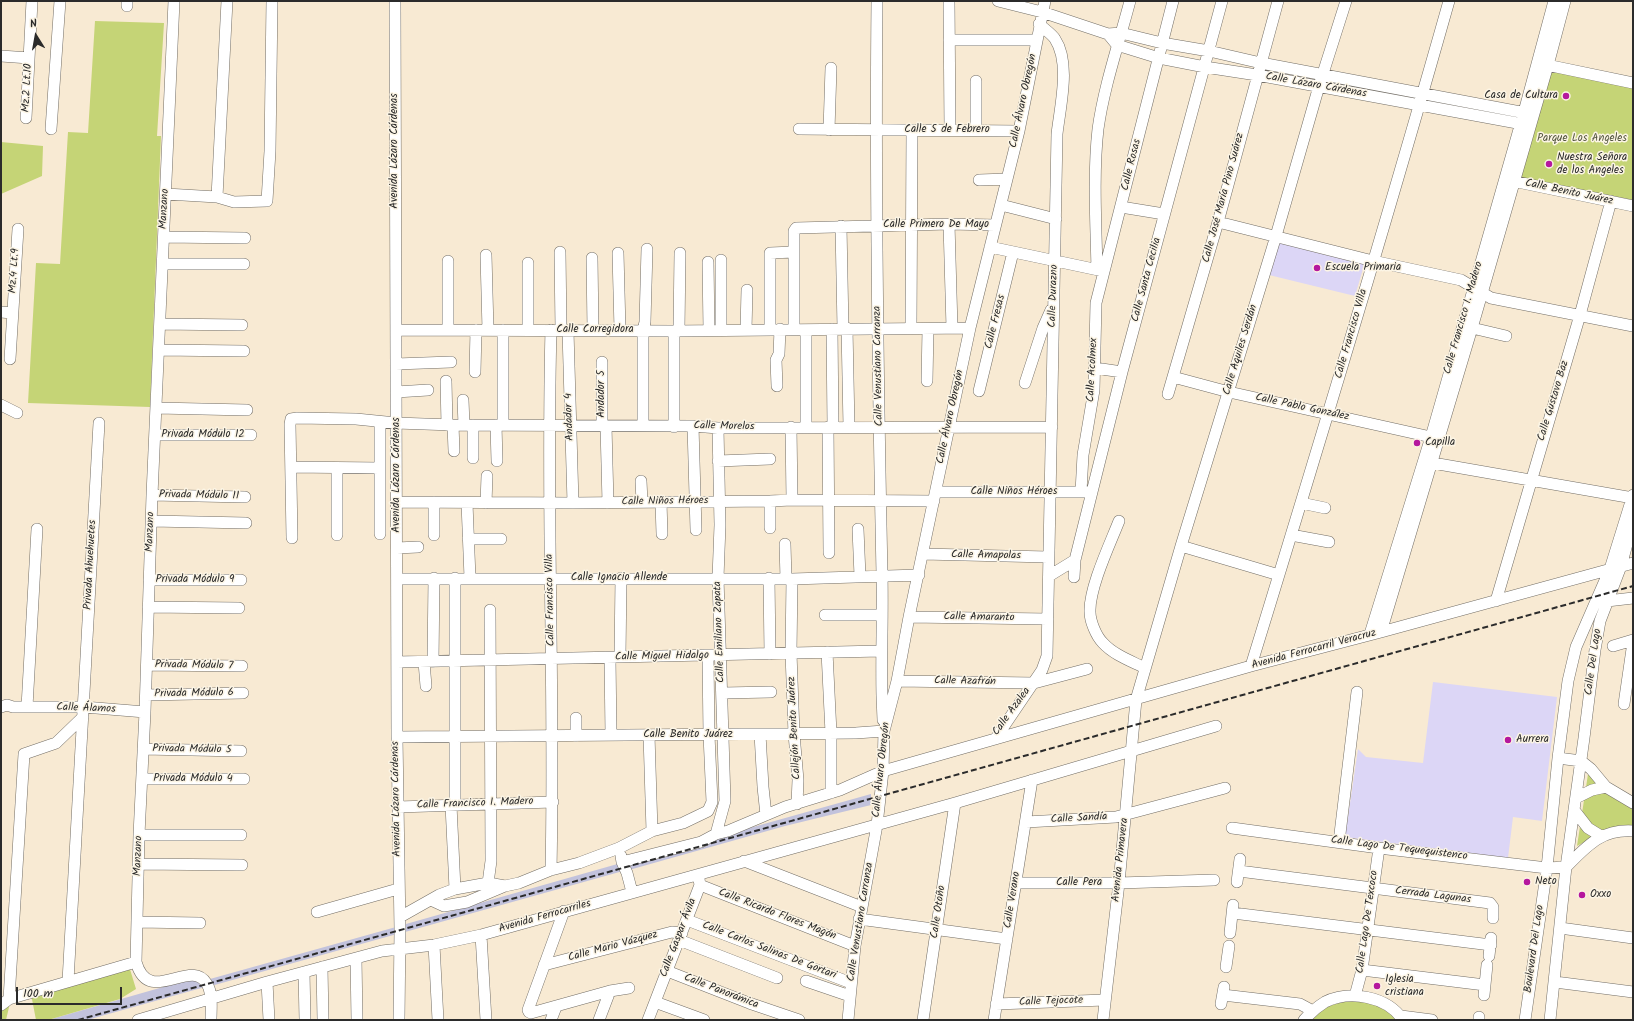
<!DOCTYPE html>
<html>
<head>
<meta charset="utf-8">
<style>
  body { margin:0 }
  #map { position:relative; width:1634px; height:1021px; overflow:hidden; background:#f8ead3; font-family:Kalam,sans-serif }
  canvas { display:block }
  .frame { position:absolute; inset:0; border:2px solid #2b2b2b; pointer-events:none }
  .north { position:absolute; left:16px; top:16px; width:40px; height:40px; -webkit-text-stroke:3px #fcf5e5; paint-order:stroke; rotate:349deg; font-size:11px; font-weight:700; line-height:16px; text-align:center; color:#2b2b2b }
  .north::after { content:''; display:block; margin:auto; width:14px; height:18px; background:#2b2b2b; clip-path:polygon(50% 0,100% 100%,50% 72%,0 100%) }
  .scale { position:absolute; left:16px; top:987px; width:106px; height:18px; box-sizing:border-box; border:2px solid #2b2b2b; border-top:0; padding-left:5px; font-size:12px; line-height:14px; white-space:nowrap; color:#2b2b2b; -webkit-text-stroke:3px #fcf5e5; paint-order:stroke }
</style>
</head>
<body>
<div id="map">
<canvas width="1634" height="1021"></canvas>
<div class="frame"></div>
<div class="north">N</div>
<div class="scale">100 m</div>
</div>
<script>
const c = document.querySelector('canvas').getContext('2d');
c.lineJoin = 'round';
function fillPath(path, color) { c.fillStyle = color; c.fill(path, 'evenodd'); }
function stroke(path, color, width, dash) { c.strokeStyle = color; c.lineWidth = width; c.lineCap = dash ? 'butt' : 'round'; c.setLineDash(dash || []); c.stroke(path); }
function write(font, color, halo, rows, align = 'center') {
  c.font = font + ' Kalam,sans-serif'; c.lineWidth = 3; c.setLineDash([]); c.textBaseline = 'middle'; c.strokeStyle = halo; c.fillStyle = color; for (const [text, x, y, turn = 0] of rows) {
    c.save(); c.translate(x, y); c.rotate((+turn || 0) * Math.PI / 180); c.textAlign = isNaN(turn) ? turn : align; if (halo) c.strokeText(text, 0, 0); c.fillText(text, 0, 0); c.restore();
  }
}
fillPath(new Path2D(`
  M 1277,242 L 1365,262 L 1355,296 L 1269,275 Z
  M 1433,682 L 1557,697 L 1542,821 L 1513,817 L 1508,858 L 1345,837 L 1358,749 L 1366,757 L 1423,763 Z`), '#dcd6f6');
fillPath(new Path2D(`
  M 871,794 L 871,805 L 785,826 L 629,870 L 628,862 Z
  M 621,863 L 623,871 L 405,932 L 406,924 Z
  M 396,927 L 397,934 L 211,986 L 210,979 Z
  M 184,981 L 204,981 L 205,987 L 87,1020 L 48,1020 Z`), '#c2c2dc');
fillPath(new Path2D(`
  M 95,21 L 164,23 L 157,136 L 161,136 L 150,407 L 28,403 L 36,263 L 60,264 L 68,132 L 88,133 Z
  M 1549,69 L 1633,88 L 1633,200 L 1521,178 Z
  M 1,142 L 43,146 L 42,176 L 1,194 Z
  M 1588,774 C 1600,787 1614,803 1633,806 L 1633,826 C 1613,824 1594,837 1577,846 Z
  M 129,966 L 136,989 L 120,999 L 48,1020 L 36,1020 L 31,994 Z
  M 1351,999 L 1382,1006 L 1399,1020 L 1308,1020 L 1320,1009 Z
  M 10,1003 L 6,1020 L 1,1020 L 1,1009 Z`), '#c5d476');
const minor = new Path2D(`
  M 174,1 L 152,495 L 145,712 L 139,835 L 136,962 C 149,1008 191,956 207,984 C 213,993 211,1009 211,1020
  M 395,1 L 397,737 L 400,930 L 399,1020
  M 877,1 C 875,192 878,383 882,574 C 883,614 881,655 882,696 L 883,720
  M 949,1 L 950,130
  M 998,1 L 1042,12 L 1108,34 L 1121,33 L 1162,43 L 1209,51 L 1261,63 L 1531,114
  M 127,6 L 127,1
  M 1108,34 L 1117,45 L 1159,58 L 1205,67 L 1257,75 L 1528,125
  M 949,40 L 1036,40
  M 1,56 L 29,58
  M 1542,64 L 1633,83
  M 26,118 L 32,1
  M 51,129 L 60,1
  M 799,129 L 1019,131
  M 829,130 L 831,68
  M 976,130 L 976,81
  M 979,180 L 1007,179
  M 1508,180 L 1633,206
  M 166,194 L 217,197 L 234,202 L 267,201 L 270,151 L 272,1
  M 217,197 L 227,1
  M 1001,205 L 1056,219
  M 1121,207 L 1164,214
  M 1218,222 L 1373,261 L 1461,280 L 1491,298 L 1633,326
  M 949,224 L 952,328
  M 841,226 L 843,329
  M 164,237 L 245,238
  M 990,247 L 1103,271
  M 560,252 L 561,330
  M 618,253 L 620,330
  M 486,255 L 488,330
  M 592,258 L 593,330
  M 708,262 L 709,330
  M 528,263 L 528,330
  M 163,264 L 244,264
  M 1097,270 C 1096,225 1093,173 1098,129 C 1104,86 1119,43 1130,1
  M 1,312 L 12,313
  M 160,324 L 242,325
  M 847,328 L 849,427
  M 911,328 L 912,130
  M 1472,328 L 1506,336
  M 770,329 L 770,253 L 794,252
  M 794,329 L 794,231 L 796,228 L 949,224 L 995,225
  M 832,329 L 833,427
  M 396,330 L 674,331 L 970,328
  M 448,330 L 448,261
  M 503,330 L 503,425
  M 551,330 C 546,510 555,690 551,870
  M 679,330 L 680,253
  M 721,330 L 721,260
  M 746,330 L 747,290
  M 806,330 L 806,427
  M 568,331 L 573,503
  M 674,331 L 674,427
  M 159,350 L 244,351
  M 10,359 L 18,229
  M 602,362 L 602,426
  M 396,364 L 451,362
  M 1095,368 L 1122,372
  M 475,372 L 476,330
  M 1173,377 L 1229,392 L 1431,437
  M 446,381 L 447,425
  M 927,381 L 928,329
  M 1025,383 L 1043,328 L 1051,310
  M 777,386 L 776,360 L 779,354 L 780,329
  M 979,391 L 1013,252
  M 396,392 L 428,390
  M 1168,394 L 1218,222 L 1278,1
  M 463,400 L 464,425
  M 1,405 L 17,413
  M 157,408 L 247,410
  M 380,422 L 380,534
  M 453,425 L 454,451
  M 496,425 L 497,461
  M 606,426 L 608,503
  M 643,426 L 643,330 L 645,322 L 647,249
  M 693,426 L 696,530
  M 791,427 L 792,500
  M 828,427 L 829,553
  M 156,435 L 251,435
  M 473,458 L 473,425
  M 718,461 L 770,459
  M 1427,462 L 1633,498
  M 291,467 L 380,468
  M 337,468 L 337,535
  M 641,481 L 642,502
  M 936,492 L 1088,492
  M 1081,492 L 1083,455 L 1094,390 L 1096,303 L 1173,1
  M 152,495 L 245,497
  M 397,502 L 573,503 L 770,501 L 792,500 L 934,501
  M 661,502 L 662,534
  M 467,503 L 470,578
  M 486,503 L 487,476
  M 1301,503 L 1325,508
  M 152,521 L 246,523
  M 1119,521 C 1110,544 1089,588 1090,612 C 1090,621 1096,636 1103,643 C 1114,655 1131,661 1145,668
  M 770,528 L 770,501
  M 858,529 L 860,576
  M 434,535 L 434,502
  M 1291,535 L 1329,542
  M 292,538 L 290,424 L 291,419 L 297,418 L 356,419 L 396,423 L 453,425 L 693,426 L 718,428 L 1052,427
  M 468,539 L 501,539
  M 785,544 L 786,579
  M 1181,546 L 1279,575
  M 397,548 L 418,547
  M 923,554 L 1048,557
  M 1049,576 L 1075,560
  M 1074,577 L 1075,560 L 1122,372 L 1222,1
  M 455,578 L 455,805
  M 769,578 L 770,654
  M 397,579 L 792,579 L 919,575
  M 792,579 L 791,653 L 794,734 L 798,780 L 797,804
  M 149,580 L 241,580
  M 1496,601 L 1580,315 L 1611,201
  M 1607,601 L 1633,598
  M 148,607 L 239,608
  M 825,615 L 882,615
  M 909,617 L 1048,619
  M 1381,632 L 1472,328 L 1548,65 L 1565,1
  M 1370,634 L 1431,437 L 1524,112 L 1554,1
  M 1613,646 L 1633,640
  M 827,652 L 831,733 L 831,793
  M 620,657 L 621,578
  M 610,658 L 611,735
  M 397,662 L 881,651
  M 424,662 L 426,686
  M 433,662 L 434,578
  M 147,665 L 242,666
  M 1251,666 C 1319,445 1386,224 1449,1
  M 897,681 L 1034,683 L 1087,669
  M 723,693 L 771,692
  M 146,695 L 243,693
  M 1624,704 L 1633,642
  M 1,707 L 7,705 L 13,707 L 84,707 L 145,712
  M 27,707 L 37,529
  M 760,734 L 763,787 L 766,815
  M 649,735 L 652,831
  M 576,736 L 576,718
  M 397,737 L 856,733 L 884,731
  M 996,738 L 1042,670 L 1047,656 L 1057,134 C 1060,107 1071,63 1055,39 C 1052,34 1044,29 1039,24
  M 143,749 L 241,751
  M 1558,758 L 1581,761 L 1591,769 L 1606,787 L 1633,803
  M 142,779 L 244,779
  M 1576,798 L 1592,790 L 1606,787
  M 451,805 L 455,889
  M 398,807 L 553,802
  M 1574,810 L 1588,828 L 1601,836
  M 1026,822 L 1116,817 L 1225,788
  M 1232,828 L 1379,848 L 1547,868 L 1566,867 C 1587,846 1601,829 1633,831
  M 716,834 L 725,801 L 718,578 L 720,525 L 718,428
  M 139,835 L 241,835
  M 1339,842 L 1357,692
  M 621,856 L 622,862 L 627,873 L 632,892
  M 744,861 L 862,907
  M 622,862 L 701,842 L 716,834 L 728,831 L 785,807 L 840,790 L 883,771 L 1251,666 L 1381,632 L 1633,563
  M 138,864 L 242,865
  M 1239,871 L 1490,903 L 1493,907 L 1493,918
  M 1237,882 L 1240,859
  M 488,883 L 491,861 L 490,610
  M 1016,883 L 1119,883 L 1214,880
  M 700,885 L 855,946
  M 431,900 L 444,906 L 467,902 L 505,886
  M 564,911 L 528,1010 L 529,1012 L 531,1013 L 610,991 L 629,988
  M 317,912 L 398,889
  M 1233,913 L 1491,945
  M 400,917 L 439,895 L 455,889 L 488,883 L 505,886 L 519,883 L 551,870 L 579,863 L 619,848 L 652,831 L 683,823 L 708,811 L 712,802 L 709,735 L 708,656
  M 859,919 L 1007,939
  M 687,920 L 851,983
  M 137,922 L 200,923
  M 1560,928 L 1633,938
  M 1230,933 L 1233,905
  M 481,935 L 486,1020
  M 679,940 L 777,978
  M 434,945 L 438,1020
  M 1489,956 L 1491,938
  M 356,958 L 357,1020
  M 544,965 L 672,932 L 682,933
  M 322,967 L 323,1020
  M 1226,967 L 1229,946
  M 1362,970 L 1485,985
  M 667,971 L 749,1003 L 799,1020
  M 304,972 L 305,1020
  M 68,981 L 99,423
  M 806,981 L 850,996
  M 267,982 L 269,1020
  M 1555,982 L 1633,992
  M 1223,995 L 1300,1004 L 1313,1011
  M 1484,995 L 1487,965
  M 1355,996 L 1362,970 L 1379,848
  M 9,999 L 24,754 L 56,743 L 83,717
  M 655,1002 L 704,1020
  M 996,1004 L 1105,1000
  M 1221,1004 L 1224,987
  M 1,1005 L 9,999 L 19,996 L 136,962
  M 1401,1016 L 1432,1020
  M 138,1020 L 267,982 L 382,951 L 434,945 L 481,935 L 955,803 L 1216,726
  M 551,1020 L 556,1007
  M 599,1020 L 610,991
  M 648,1020 L 700,885 L 699,879
  M 848,1020 L 855,946 L 877,825 L 883,771 L 884,731 L 897,681 L 909,617 L 970,328 L 1019,131 L 1045,1
  M 923,1020 L 955,803
  M 994,1020 L 1032,780
  M 1103,1020 L 1119,883 L 1136,700 L 1181,546 L 1276,236 L 1319,86 L 1346,1
  M 1304,1020 C 1310,1013 1317,1007 1325,1002 C 1350,990 1387,996 1403,1020
  M 1479,1020 L 1479,1017
  M 1525,1020 L 1547,868 L 1558,758 L 1568,681 L 1576,647 L 1610,569 L 1633,495
  M 1550,1020 L 1566,867 L 1584,738 L 1595,650 L 1600,621 L 1621,566 L 1633,522`);
stroke(minor, '#736e66', 12);
stroke(minor, '#fff', 11);
stroke(new Path2D(`
  M 78,1020 L 1633,586`), '#2b2b2b', 2, [6, 3]);
for (const [x, y, r, color] of [
  [1566,96,4,"#b5179e"],
  [1549,164,4,"#b5179e"],
  [1317,268,4,"#b5179e"],
  [1417,443,4,"#b5179e"],
  [1508,740,4,"#b5179e"],
  [1527,882,4,"#b5179e"],
  [1582,895,4,"#b5179e"],
  [1377,986,4,"#b5179e"]
]) { const dot = new Path2D(); dot.arc(x, y, r, 0, 2 * Math.PI); c.fillStyle = color; c.fill(dot); stroke(dot, '#fcf5e5', 1.5); }
write('11px', '#2b2b2b', '#fcf5e5', [
  ["Calle Lázaro Cárdenas",1316,86,10],
  ["Mz.2 Lt.10",28,88,-87],
  ["Calle Álvaro Obregón",1024,101,-78],
  ["Calle 5 de Febrero",947,130],
  ["Avenida Lázaro Cárdenas",395,151,-90],
  ["Calle Rosas",1132,165,-76],
  ["Calle Benito Juárez",1569,193,12],
  ["Calle José María Pino Suárez",1224,198,-75],
  ["Manzano",165,209,-87],
  ["Calle Primero De Mayo",936,225],
  ["Mz.4 Lt.9",15,271,-86],
  ["Calle Santa Cecilia",1147,280,-75],
  ["Calle Durazno",1054,296,-88],
  ["Calle Francisco I. Madero",1464,318,-74],
  ["Calle Fresas",996,322,-76],
  ["Calle Corregidora",595,330],
  ["Calle Francisco Villa",1352,334,-74],
  ["Calle Aquiles Serdán",1241,350,-73],
  ["Calle Venustiano Carranza",879,366,-91],
  ["Calle Acolmex",1093,370,-87],
  ["Andador 5",602,394,-90],
  ["Calle Gustavo Baz",1554,401,-73],
  ["Calle Pablo González",1302,408,12],
  ["Andador 4",570,417,-92],
  ["Calle Álvaro Obregón",951,417,-78],
  ["Calle Morelos",724,427,1],
  ["Privada Módulo 12",203,435],
  ["Avenida Lázaro Cárdenas",397,475,-90],
  ["Calle Niños Héroes",1014,492],
  ["Privada Módulo 11",199,496,1],
  ["Calle Niños Héroes",665,502,-1],
  ["Manzano",151,532,-88],
  ["Calle Amapolas",986,556,1],
  ["Privada Ahuehuetes",91,565,-87],
  ["Calle Ignacio Allende",619,578],
  ["Privada Módulo 9",195,580],
  ["Calle Francisco Villa",551,600,-91],
  ["Calle Amaranto",979,618,1],
  ["Calle Emiliano Zapata",720,632,-92],
  ["Avenida Ferrocarril Veracruz",1314,650,-15],
  ["Calle Miguel Hidalgo",662,657,-1],
  ["Calle Del Lago",1594,662,-82],
  ["Privada Módulo 7",194,666,1],
  ["Calle Azafrán",965,682,1],
  ["Privada Módulo 6",194,694,-1],
  ["Calle Álamos",86,709,2],
  ["Calle Azalea",1012,712,-54],
  ["Callejón Benito Juárez",795,728,-93],
  ["Calle Benito Juárez",688,735],
  ["Privada Módulo 5",192,750,1],
  ["Calle Álvaro Obregón",882,770,-84],
  ["Privada Módulo 4",193,779],
  ["Avenida Lázaro Cárdenas",397,799,-91],
  ["Calle Francisco I. Madero",475,804,-2],
  ["Calle Sandía",1079,819,-3],
  ["Calle Lago De Tequequistenco",1399,849,7],
  ["Manzano",139,856,-88],
  ["Avenida Primavera",1121,860,-84],
  ["Calle Pera",1079,883],
  ["Cerrada Lagunas",1433,896,7],
  ["Calle Verano",1013,900,-81],
  ["Calle Otoño",939,912,-82],
  ["Calle Ricardo Flores Magón",777,915,21],
  ["Avenida Ferrocarriles",545,917,-16],
  ["Calle Venustiano Carranza",861,922,-81],
  ["Calle Lago De Texcoco",1368,922,-82],
  ["Calle Gaspar Ávila",679,938,-69],
  ["Calle Mario Vázquez",613,947,-15],
  ["Boulevard Del Lago",1535,949,-82],
  ["Calle Carlos Salinas De Gortari",769,951,21],
  ["Calle Panorámica",721,992,21],
  ["Calle Tejocote",1051,1002,-2]
]);
write('11px', '#2b2b2b', '#fcf5e5', [
  ["Casa de Cultura",1558,96,"right"],
  ["Nuestra Señora",1557,158],
  ["de los Angeles",1557,171],
  ["Escuela Primaria",1325,268],
  ["Capilla",1425,443],
  ["Aurrera",1516,740],
  ["Neto",1535,882],
  ["Oxxo",1590,895],
  ["Iglesia",1385,980],
  ["cristiana",1385,993]
], 'left');
write('11px', '#52553e', '#fcf5e5', [
  ["Parque Los Angeles",1582,139]
]);
</script>
</body>
</html>
